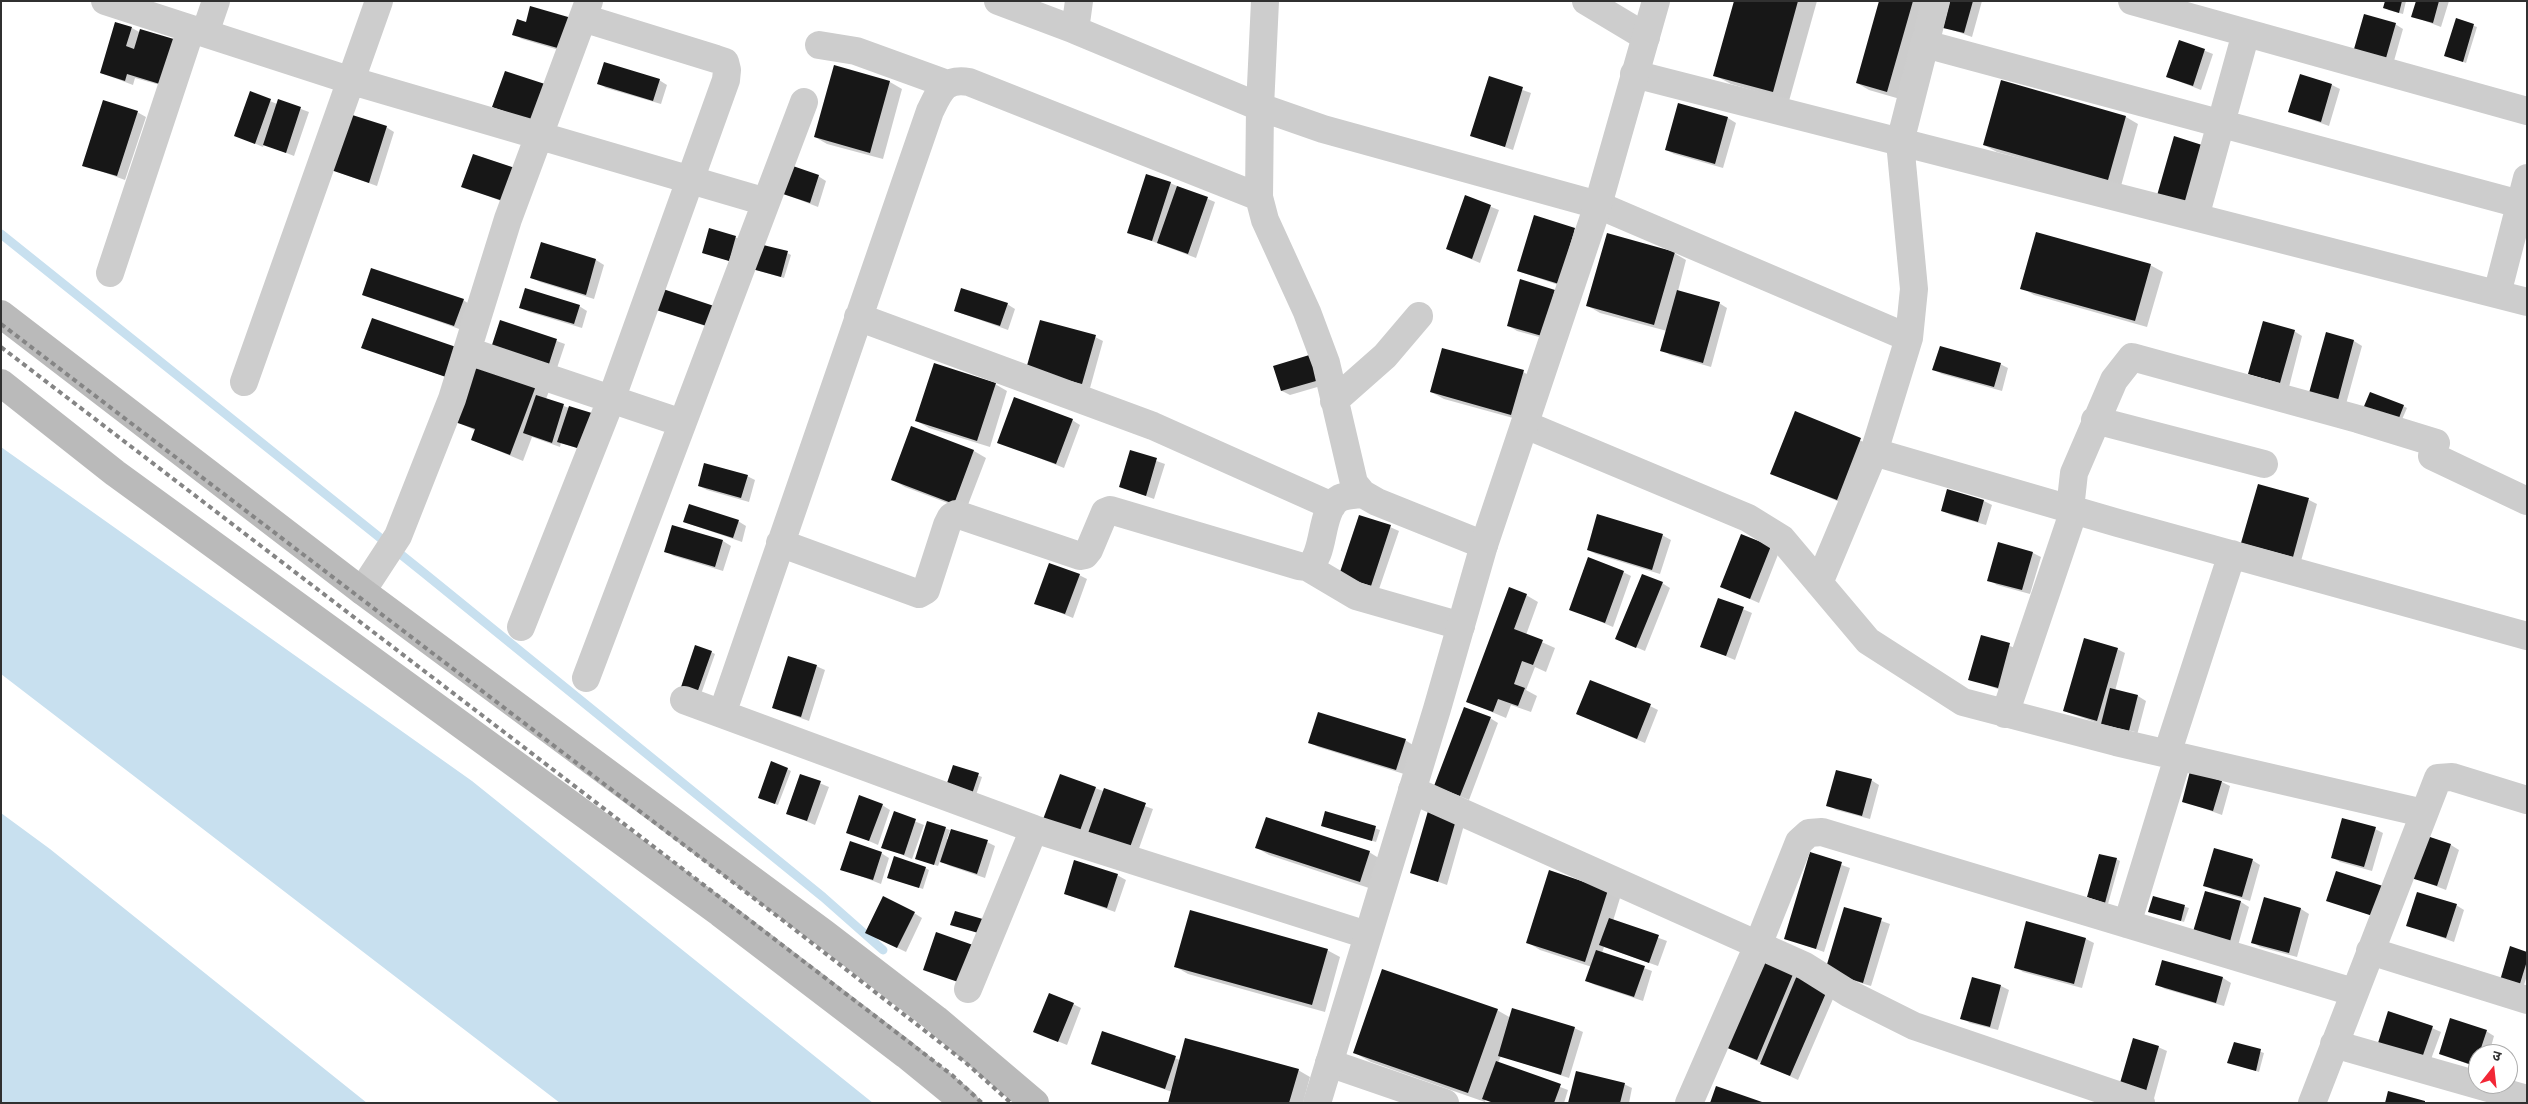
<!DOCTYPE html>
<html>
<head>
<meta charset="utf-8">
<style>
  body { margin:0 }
  #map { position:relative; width:2528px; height:1104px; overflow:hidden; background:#fff; font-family:Manrope,"Noto Sans Devanagari",sans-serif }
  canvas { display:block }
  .frame { position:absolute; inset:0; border:2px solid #303030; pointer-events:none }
  .north { position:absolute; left:2468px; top:1044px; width:50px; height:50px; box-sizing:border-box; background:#fff; border:1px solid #acacac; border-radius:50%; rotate:16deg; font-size:14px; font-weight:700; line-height:20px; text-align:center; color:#303030 }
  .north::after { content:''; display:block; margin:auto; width:18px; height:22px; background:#f22736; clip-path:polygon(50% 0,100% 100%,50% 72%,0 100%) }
</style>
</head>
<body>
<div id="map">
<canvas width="2528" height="1104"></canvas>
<div class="frame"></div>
<div class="north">उ</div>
</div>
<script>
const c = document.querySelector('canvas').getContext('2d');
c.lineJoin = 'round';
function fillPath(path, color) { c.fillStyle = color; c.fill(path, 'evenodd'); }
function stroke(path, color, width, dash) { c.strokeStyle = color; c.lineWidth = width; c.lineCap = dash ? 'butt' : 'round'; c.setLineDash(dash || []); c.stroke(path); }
fillPath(new Path2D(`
  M 1,447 L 472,781 L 873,1103 L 560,1103 L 1,674 Z
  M 1,813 L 50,849 L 367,1103 L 1,1103 Z`), '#c8e0ef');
fillPath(new Path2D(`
  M 1735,1 L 1817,1 L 1789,101 L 1731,84 L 1714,75 Z
  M 1880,1 L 1927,1 L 1900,99 L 1869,90 L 1857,83 Z
  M 1952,1 L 1982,1 L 1972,37 L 1944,27 Z
  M 2386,1 L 2406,1 L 2403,14 L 2388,10 Z
  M 2417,1 L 2449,1 L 2441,27 L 2412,16 Z
  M 2457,20 L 2477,27 L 2466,63 L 2450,57 Z
  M 526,23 L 569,53 L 522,39 L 514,34 Z
  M 2395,24 L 2403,29 L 2392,68 L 2354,55 Z
  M 132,28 L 141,33 L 171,88 L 135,78 L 133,85 L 101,73 Z
  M 2180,41 L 2213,54 L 2201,90 L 2168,77 Z
  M 1489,78 L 1531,93 L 1513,150 L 1471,135 Z
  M 659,80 L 667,85 L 661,104 L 606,88 L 598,83 Z
  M 890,82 L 902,89 L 883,159 L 827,144 L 815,137 Z
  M 2332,85 L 2340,89 L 2329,126 L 2290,112 Z
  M 251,93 L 277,104 L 279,101 L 309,112 L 294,156 L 264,144 L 263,147 L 235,135 Z
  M 137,112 L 146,117 L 125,180 L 84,165 Z
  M 2126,117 L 2138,124 L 2121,186 L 1997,152 L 1984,145 Z
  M 1728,118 L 1736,123 L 1723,168 L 1674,154 L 1666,150 Z
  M 386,127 L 394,132 L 377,186 L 329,169 Z
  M 522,174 L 511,205 L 463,186 Z
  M 818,176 L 826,181 L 818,207 L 782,193 Z
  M 1170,183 L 1215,202 L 1196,258 L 1128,232 Z
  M 1466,197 L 1499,210 L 1480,263 L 1447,249 Z
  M 1534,217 L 1583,234 L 1567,288 L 1518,271 Z
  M 710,230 L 740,239 L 733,262 L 707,254 Z
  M 542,244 L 596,260 L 604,265 L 594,299 L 540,282 L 532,278 Z
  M 787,253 L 791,255 L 784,278 L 753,269 Z
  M 1674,253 L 1686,260 L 1678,291 L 1719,303 L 1727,308 L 1711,367 L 1670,355 L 1662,350 L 1667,331 L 1600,313 L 1588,306 Z
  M 2150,265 L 2163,272 L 2147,327 L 2034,295 L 2022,288 Z
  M 1521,281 L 1550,340 L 1517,331 L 1509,326 Z
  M 660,290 L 722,332 L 654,308 Z
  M 364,295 L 463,300 L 471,305 L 462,330 Z
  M 1007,304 L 1015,309 L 1008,330 L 955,311 Z
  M 579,306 L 587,311 L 582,328 L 529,312 L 521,308 Z
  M 372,320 L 454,380 L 363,347 Z
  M 501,321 L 565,344 L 556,371 Z
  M 2294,331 L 2302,336 L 2289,387 L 2250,374 Z
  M 2327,334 L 2354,341 L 2362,346 L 2346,404 L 2319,397 Z
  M 1095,337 L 1103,341 L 1090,388 L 1036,373 Z
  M 476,362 L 549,391 L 546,399 L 569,408 L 592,453 L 561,443 L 560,447 L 532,437 L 523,461 L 472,440 L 476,431 L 454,420 Z
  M 2000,364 L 2008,368 L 2002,391 L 1942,374 L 1934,370 Z
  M 1275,367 L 1331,383 L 1290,395 L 1282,391 Z
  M 1523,372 L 1536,379 L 1524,421 L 1444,399 L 1431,392 Z
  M 995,384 L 1007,391 L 990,447 L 929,428 L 917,421 Z
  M 2403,406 L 2407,408 L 2400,424 L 2363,410 Z
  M 1796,413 L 1873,446 L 1849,506 L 1771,473 Z
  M 1072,420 L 1080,425 L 1064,468 L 999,442 Z
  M 912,428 L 974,451 L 986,458 L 966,510 L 905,487 L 893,480 Z
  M 1131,452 L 1165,464 L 1154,499 L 1121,487 Z
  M 747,476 L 755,480 L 749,502 L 707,490 L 699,486 Z
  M 2259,486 L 2309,500 L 2317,504 L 2301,561 L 2251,547 Z
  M 1984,501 L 1992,505 L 1986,525 L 1951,515 L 1943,511 Z
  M 738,521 L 746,526 L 742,542 L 684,522 Z
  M 1390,527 L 1399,531 L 1379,589 L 1349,579 Z
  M 1662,535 L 1671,540 L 1660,574 L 1596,554 L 1588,550 Z
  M 1742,536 L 1779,552 L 1759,603 L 1721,586 Z
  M 723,541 L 731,546 L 723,571 L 674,556 L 666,551 Z
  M 1999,544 L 2033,553 L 2041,557 L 2030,594 L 1997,585 L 1989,580 Z
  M 1623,572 L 1631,576 L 1613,627 L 1570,609 Z
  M 1079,575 L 1087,579 L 1073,618 L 1036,603 Z
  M 1662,583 L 1670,588 L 1645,651 L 1617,639 Z
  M 1526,595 L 1538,602 L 1526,635 L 1555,648 L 1546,672 L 1535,667 L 1526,690 L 1537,696 L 1531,712 L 1511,705 L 1506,718 L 1468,702 Z
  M 1719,599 L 1752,613 L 1735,660 L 1701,646 Z
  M 1982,636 L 2018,649 L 2006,692 L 1970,679 Z
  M 2085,639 L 2117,649 L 2125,653 L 2115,691 L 2138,696 L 2146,701 L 2137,735 L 2111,728 L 2064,711 ZM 2110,725 L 2135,732 L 2135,734 L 2110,728 Z
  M 711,652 L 715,654 L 700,697 L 685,692 Z
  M 816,666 L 825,670 L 809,721 L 773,708 Z
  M 1650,706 L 1658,710 L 1645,743 L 1577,714 Z
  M 1490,718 L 1498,723 L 1469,800 L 1444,790 Z
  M 1405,740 L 1413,745 L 1404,774 L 1318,747 L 1310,742 Z
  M 954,766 L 982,777 L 975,798 Z
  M 787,769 L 791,771 L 778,805 L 763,799 Z
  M 800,775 L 829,787 L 815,825 L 787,813 Z
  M 1871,780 L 1879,785 L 1870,819 L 1836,810 L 1828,805 Z
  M 2222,782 L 2230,786 L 2222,815 L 2183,801 Z
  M 1095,788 L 1153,809 L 1137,854 L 1052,827 Z
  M 882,805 L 890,810 L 878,845 L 848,832 Z
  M 1326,812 L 1380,830 L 1376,842 L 1326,827 Z
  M 894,813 L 924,825 L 912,859 L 883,847 Z
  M 1429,813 L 1464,825 L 1447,885 L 1411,872 Z
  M 928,822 L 950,830 L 947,839 L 987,842 L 995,846 L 985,878 L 950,866 L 940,861 L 938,866 L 920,860 Z
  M 2375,829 L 2383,833 L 2372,871 L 2340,862 L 2332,857 Z
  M 2451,845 L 2459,850 L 2446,890 L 2412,877 Z
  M 1257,848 L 1369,852 L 1382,860 L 1372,889 L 1269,855 Z
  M 881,853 L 889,858 L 881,884 L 842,869 Z
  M 1811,854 L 1850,868 L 1824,952 L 1785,938 Z
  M 2116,859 L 2120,861 L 2108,904 L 2088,897 Z
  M 2252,860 L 2260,865 L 2250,901 L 2213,890 L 2205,885 Z
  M 925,868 L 929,870 L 923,889 L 892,879 Z
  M 2336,873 L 2384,920 L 2327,900 Z
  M 1117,875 L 1126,880 L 1115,912 L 1065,894 Z
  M 1608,891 L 1620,898 L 1613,921 L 1667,941 L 1658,966 L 1604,947 L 1602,953 L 1652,971 L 1643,1001 L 1595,985 L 1587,981 L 1592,967 L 1540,950 L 1527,942 Z
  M 2206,892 L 2241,902 L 2249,907 L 2237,949 L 2193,934 Z
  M 2153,897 L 2189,908 L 2184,922 L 2153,913 Z
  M 2265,899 L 2301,909 L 2309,914 L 2297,957 L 2260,947 L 2252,942 Z
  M 2456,905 L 2464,910 L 2454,942 L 2408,925 Z
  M 1845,908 L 1890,924 L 1871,986 L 1834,975 Z
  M 914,913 L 922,918 L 906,952 L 875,937 Z
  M 2027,923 L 2086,939 L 2094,943 L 2082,988 L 2023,972 L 2015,967 Z
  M 937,934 L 969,986 L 925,969 Z
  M 1327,950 L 1340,957 L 1325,1012 L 1188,974 L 1176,967 Z
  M 2527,953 L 2527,975 L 2522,992 L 2504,986 Z
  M 1763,960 L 1836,992 L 1798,1080 L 1727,1047 Z
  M 2163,962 L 2223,978 L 2231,983 L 2224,1006 L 2165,989 L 2157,984 Z
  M 2001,986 L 2009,990 L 1998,1030 L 1970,1023 L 1962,1018 Z
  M 1073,1004 L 1081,1008 L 1067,1045 L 1035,1032 Z
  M 1497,1010 L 1511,1018 L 1574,1028 L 1583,1032 L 1569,1078 L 1501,1056 L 1498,1063 L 1568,1090 L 1564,1103 L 1492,1103 L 1486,1099 L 1485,1102 L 1371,1062 L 1355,1053 Z
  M 2432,1028 L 2441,1032 L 2430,1062 L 2387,1047 Z
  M 2486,1031 L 2494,1036 L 2489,1054 L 2478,1054 L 2478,1068 L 2440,1053 Z
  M 1103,1033 L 1180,1060 L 1298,1070 L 1310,1077 L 1303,1103 L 1169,1103 L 1172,1092 L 1093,1064 Z
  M 2234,1043 L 2264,1053 L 2259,1072 L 2233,1064 Z
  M 2158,1047 L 2167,1051 L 2153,1102 L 2128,1094 Z
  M 1624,1084 L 1632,1088 L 1629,1103 L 1570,1103 Z`), '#0003');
stroke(new Path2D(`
  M 1,234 L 424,573 L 823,897 L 883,950`), '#c8e0ef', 9);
fillPath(new Path2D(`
  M 1734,1 L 1798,1 L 1773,92 L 1713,76 Z
  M 1879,1 L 1913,1 L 1887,92 L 1856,83 Z
  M 1950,1 L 1973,1 L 1964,33 L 1943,28 Z
  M 2385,1 L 2402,1 L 2399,13 L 2383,8 Z
  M 2416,1 L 2439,1 L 2433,23 L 2411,17 Z
  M 530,6 L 575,19 L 561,49 L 512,35 L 517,19 L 526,22 Z
  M 2364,14 L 2396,23 L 2384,65 L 2352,56 Z
  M 2456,18 L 2474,24 L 2463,62 L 2444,56 Z
  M 115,22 L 132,27 L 126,46 L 134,49 L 140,29 L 177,40 L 163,85 L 127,74 L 125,81 L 100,73 Z
  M 2179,40 L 2205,49 L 2193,86 L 2166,77 Z
  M 604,62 L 660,79 L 653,101 L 597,84 Z
  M 834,65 L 890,81 L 870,153 L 814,137 Z
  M 505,71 L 551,86 L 538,123 L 492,107 Z
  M 2300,74 L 2332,84 L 2321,122 L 2288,112 Z
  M 1489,76 L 1523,87 L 1505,147 L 1470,136 Z
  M 2001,80 L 2126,116 L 2108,180 L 1983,145 Z
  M 250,91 L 271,99 L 255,144 L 234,136 Z
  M 278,99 L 301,107 L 286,153 L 263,145 Z
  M 103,100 L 138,111 L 117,176 L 82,166 Z
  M 1678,103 L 1728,117 L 1715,164 L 1665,150 Z
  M 346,113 L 387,126 L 369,183 L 328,169 Z
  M 2174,136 L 2202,145 L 2184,207 L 2156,199 Z
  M 473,154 L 515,168 L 503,201 L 461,187 Z
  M 790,165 L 819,175 L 810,203 L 780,193 Z
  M 1146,174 L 1171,182 L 1152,241 L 1127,233 Z
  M 1177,186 L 1208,197 L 1188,254 L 1157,243 Z
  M 1465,195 L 1491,205 L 1472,259 L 1446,249 Z
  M 1534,215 L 1575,228 L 1559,284 L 1517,271 Z
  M 709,228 L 736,236 L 729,261 L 702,253 Z
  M 2036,232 L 2151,264 L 2135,321 L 2020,289 Z
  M 1607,233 L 1675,252 L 1654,325 L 1586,306 Z
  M 541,242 L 596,259 L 586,295 L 530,278 Z
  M 759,244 L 788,251 L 781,277 L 752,269 Z
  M 371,268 L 464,299 L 454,326 L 362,295 Z
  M 1520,279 L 1555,290 L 1542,336 L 1507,326 Z
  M 525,288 L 580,305 L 574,324 L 519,308 Z
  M 660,288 L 720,308 L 713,328 L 653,309 Z
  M 961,288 L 1008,303 L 1000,326 L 954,311 Z
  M 1677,290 L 1720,302 L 1703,363 L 1660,351 Z
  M 372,318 L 456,347 L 446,377 L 361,348 Z
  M 500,320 L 557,339 L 548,367 L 491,348 Z
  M 1040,320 L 1096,335 L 1082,384 L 1026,369 Z
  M 2263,321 L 2295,330 L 2280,383 L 2248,374 Z
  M 2326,332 L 2354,340 L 2338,400 L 2309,393 Z
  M 1940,346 L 2001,363 L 1994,387 L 1932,370 Z
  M 1442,348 L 1524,370 L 1511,415 L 1430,392 Z
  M 1316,353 L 1323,379 L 1281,391 L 1273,366 Z
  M 475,360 L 537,383 L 510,455 L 471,440 L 475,429 L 452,421 Z
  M 934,363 L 996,383 L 977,441 L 915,421 Z
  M 2370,392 L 2404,405 L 2397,423 L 2362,411 Z
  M 536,395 L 564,404 L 552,443 L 523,433 Z
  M 1014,397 L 1073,419 L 1056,464 L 997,443 Z
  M 569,406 L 595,414 L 584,450 L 557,442 Z
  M 1795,411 L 1861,438 L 1837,500 L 1770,474 Z
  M 911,426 L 974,450 L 954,504 L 891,480 Z
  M 1130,450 L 1157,458 L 1146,496 L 1119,487 Z
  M 704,463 L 748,475 L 741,498 L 698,486 Z
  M 2258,484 L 2309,498 L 2293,557 L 2241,543 Z
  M 1947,489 L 1984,500 L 1978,522 L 1941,511 Z
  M 689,504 L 739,520 L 733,538 L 683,522 Z
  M 1597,514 L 1663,534 L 1652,570 L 1587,550 Z
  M 1359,515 L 1391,525 L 1371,586 L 1339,575 Z
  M 672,525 L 723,540 L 715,567 L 664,552 Z
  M 1741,534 L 1771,546 L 1750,599 L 1720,587 Z
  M 1998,542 L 2033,552 L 2022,590 L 1987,581 Z
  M 1588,557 L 1624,571 L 1605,623 L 1569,610 Z
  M 1049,563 L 1080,574 L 1065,614 L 1034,604 Z
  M 1642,574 L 1663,582 L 1636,648 L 1615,639 Z
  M 1509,587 L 1527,594 L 1514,629 L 1543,640 L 1533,665 L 1522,661 L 1514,684 L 1525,688 L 1518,706 L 1498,699 L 1493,712 L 1466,702 Z
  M 1718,598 L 1744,607 L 1726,656 L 1700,647 Z
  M 1981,635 L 2010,643 L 1998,688 L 1968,680 Z
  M 2084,638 L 2118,648 L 2097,721 L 2063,711 Z
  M 695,645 L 712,651 L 696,696 L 680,690 Z
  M 788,656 L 817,665 L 801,717 L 772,708 Z
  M 1590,680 L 1651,704 L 1637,739 L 1576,714 Z
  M 2110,688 L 2138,695 L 2129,731 L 2101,724 Z
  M 1464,707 L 1491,717 L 1460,796 L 1434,786 Z
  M 1318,712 L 1406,739 L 1396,770 L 1308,743 Z
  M 771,761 L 788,768 L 775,804 L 758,798 Z
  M 953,765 L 979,773 L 971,797 L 945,789 Z
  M 1836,770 L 1872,779 L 1862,816 L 1826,806 Z
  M 2190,771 L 2222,781 L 2213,811 L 2182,802 Z
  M 800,774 L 821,781 L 807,821 L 786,814 Z
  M 1060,774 L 1096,787 L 1078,836 L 1042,822 Z
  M 1104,788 L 1146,803 L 1129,850 L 1087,836 Z
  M 859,795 L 883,804 L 869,841 L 846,833 Z
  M 894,811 L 916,819 L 904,855 L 881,848 Z
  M 1325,811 L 1376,826 L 1372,841 L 1321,826 Z
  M 1428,811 L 1456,820 L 1438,882 L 1410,873 Z
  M 1266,817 L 1370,851 L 1360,882 L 1255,848 Z
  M 2342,818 L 2376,827 L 2364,867 L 2331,858 Z
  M 927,821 L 946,827 L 934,865 L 915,859 Z
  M 951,829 L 988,840 L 977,874 L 940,862 Z
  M 2424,835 L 2451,844 L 2437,886 L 2411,878 Z
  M 850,841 L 882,852 L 873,880 L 840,870 Z
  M 2214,848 L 2253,859 L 2242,897 L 2203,886 Z
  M 1810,852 L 1842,862 L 1816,949 L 1784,939 Z
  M 2099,854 L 2117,858 L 2105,903 L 2087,897 Z
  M 894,856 L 926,867 L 919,888 L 887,878 Z
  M 1074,860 L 1118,874 L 1107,908 L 1064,894 Z
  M 1549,870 L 1608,890 L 1585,962 L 1526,943 Z
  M 2336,871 L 2386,887 L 2376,917 L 2326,901 Z
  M 2205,891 L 2241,901 L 2229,945 L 2192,935 Z
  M 2417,892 L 2457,904 L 2446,938 L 2406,926 Z
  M 883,896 L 915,912 L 897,948 L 865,933 Z
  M 2153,896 L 2185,905 L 2181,921 L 2148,912 Z
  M 2264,897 L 2301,908 L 2289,953 L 2251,943 Z
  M 1844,907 L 1882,918 L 1863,983 L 1825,971 Z
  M 1190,910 L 1328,949 L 1312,1005 L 1174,967 Z
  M 955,911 L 993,922 L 989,936 L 950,925 Z
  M 1609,918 L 1659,935 L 1649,963 L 1599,945 Z
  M 2026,921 L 2086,938 L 2074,984 L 2014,968 Z
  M 936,932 L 973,945 L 961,983 L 923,970 Z
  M 2510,946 L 2527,952 L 2527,961 L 2518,990 L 2499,984 Z
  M 1596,950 L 1645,966 L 1634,997 L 1585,981 Z
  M 1762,959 L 1794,972 L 1757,1060 L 1725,1047 Z
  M 2162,960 L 2223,977 L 2216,1003 L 2155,985 Z
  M 1382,969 L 1498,1009 L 1468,1093 L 1353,1053 Z
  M 1798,973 L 1829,986 L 1790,1076 L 1760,1064 Z
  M 1972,977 L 2001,985 L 1990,1027 L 1960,1019 Z
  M 1049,993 L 1074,1003 L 1058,1042 L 1033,1032 Z
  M 1512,1008 L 1575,1027 L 1561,1075 L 1498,1056 Z
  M 2388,1011 L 2433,1026 L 2422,1058 L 2378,1043 Z
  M 2450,1018 L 2487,1030 L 2475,1066 L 2439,1054 Z
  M 1102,1031 L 1176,1056 L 1165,1089 L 1091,1064 Z
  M 1185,1038 L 1299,1069 L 1289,1103 L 1168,1103 Z
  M 2133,1038 L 2159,1046 L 2144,1098 L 2118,1090 Z
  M 2234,1042 L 2261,1049 L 2256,1071 L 2227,1063 Z
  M 1496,1061 L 1561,1084 L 1554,1103 L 1494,1103 L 1482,1099 Z
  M 1576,1071 L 1625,1083 L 1620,1103 L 1568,1103 Z
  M 1716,1086 L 1762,1102 L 1762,1103 L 1710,1103 Z
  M 2388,1091 L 2425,1101 L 2425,1103 L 2385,1103 Z`), '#171717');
stroke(new Path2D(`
  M 105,1 L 349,80 L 766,202
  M 998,1 L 1075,30 L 1260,107 L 1323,129 L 1598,205 L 1909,338
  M 1265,1 L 1260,107 L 1259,197 L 1265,220 L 1307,312 L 1326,363 L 1354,483 L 1363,494 L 1377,502 L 1484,545
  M 1586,1 L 1646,37
  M 2132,1 L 2527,111
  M 1075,30 L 1079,1
  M 205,33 L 216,1
  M 1925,44 L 2527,206
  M 819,45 L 856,51 L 947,84
  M 1634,74 L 2527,302
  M 2195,217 L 2246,33
  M 110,273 L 191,29
  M 2497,294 L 2527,178
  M 858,317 L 1153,426 L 1332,506
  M 468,351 L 682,423
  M 244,382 L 379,1
  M 1334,401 L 1385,356 L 1419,316
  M 2095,420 L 2264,464
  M 1526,425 L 1748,518 L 1782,539 L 1868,641 L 1963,702 L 2116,742 L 2423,813
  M 1874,452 L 2118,523 L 2527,636
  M 2432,456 L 2527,501
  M 2070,509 L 2074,473 L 2114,380 L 2132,357 L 2358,419 L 2436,443
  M 780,543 L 919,594 L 926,590 L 947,525 L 951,517 L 956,514 L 1080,556 L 1085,555 L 1089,550 L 1105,512 L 1110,510 L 1299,566 L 1307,567 C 1327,557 1318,509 1340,498 C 1346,495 1356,495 1363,494
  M 1307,567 L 1356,596 L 1461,626
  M 1819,583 L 1874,452 L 1909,338 L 1914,289 L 1900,142 L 1936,1
  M 362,591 L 398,536 L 452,399 L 508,219 L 589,1
  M 521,627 L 611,400 L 726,80 L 727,70 L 725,62 L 716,59 L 583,18
  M 586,678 L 804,102
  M 684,700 L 1034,829 L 1367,935
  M 722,714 L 930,111 C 940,91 944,78 969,82 L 1259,197
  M 2005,714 L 2074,510
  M 2167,754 L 2232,554
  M 1412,790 L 1805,966 L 1848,993 L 1914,1026 L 2141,1103
  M 2127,924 L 2178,757
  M 2370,951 L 2527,1000
  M 968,989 L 1034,829
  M 2334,1044 L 2527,1099
  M 1329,1063 L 1445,1103
  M 1689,1103 L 1758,945 L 1799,842 L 1809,833 L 1822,832 L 2353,992
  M 2312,1103 L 2438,778 L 2452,777 L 2527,800`), '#cdcdcd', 28);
stroke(new Path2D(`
  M 1317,1103 L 1437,709 L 1484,545 L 1598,205 L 1656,1`), '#cdcdcd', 28);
stroke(new Path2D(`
  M 1,314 L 362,591 L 824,933 L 936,1019 L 1035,1103
  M 1,383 L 115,473 L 720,913 L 906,1055 L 965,1103`), '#bababa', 28);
stroke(new Path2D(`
  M 1,324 L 785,922 L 965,1062 L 1011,1103
  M 1,347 L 952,1075 L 982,1103`), '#858585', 4, [5, 4]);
</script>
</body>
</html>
